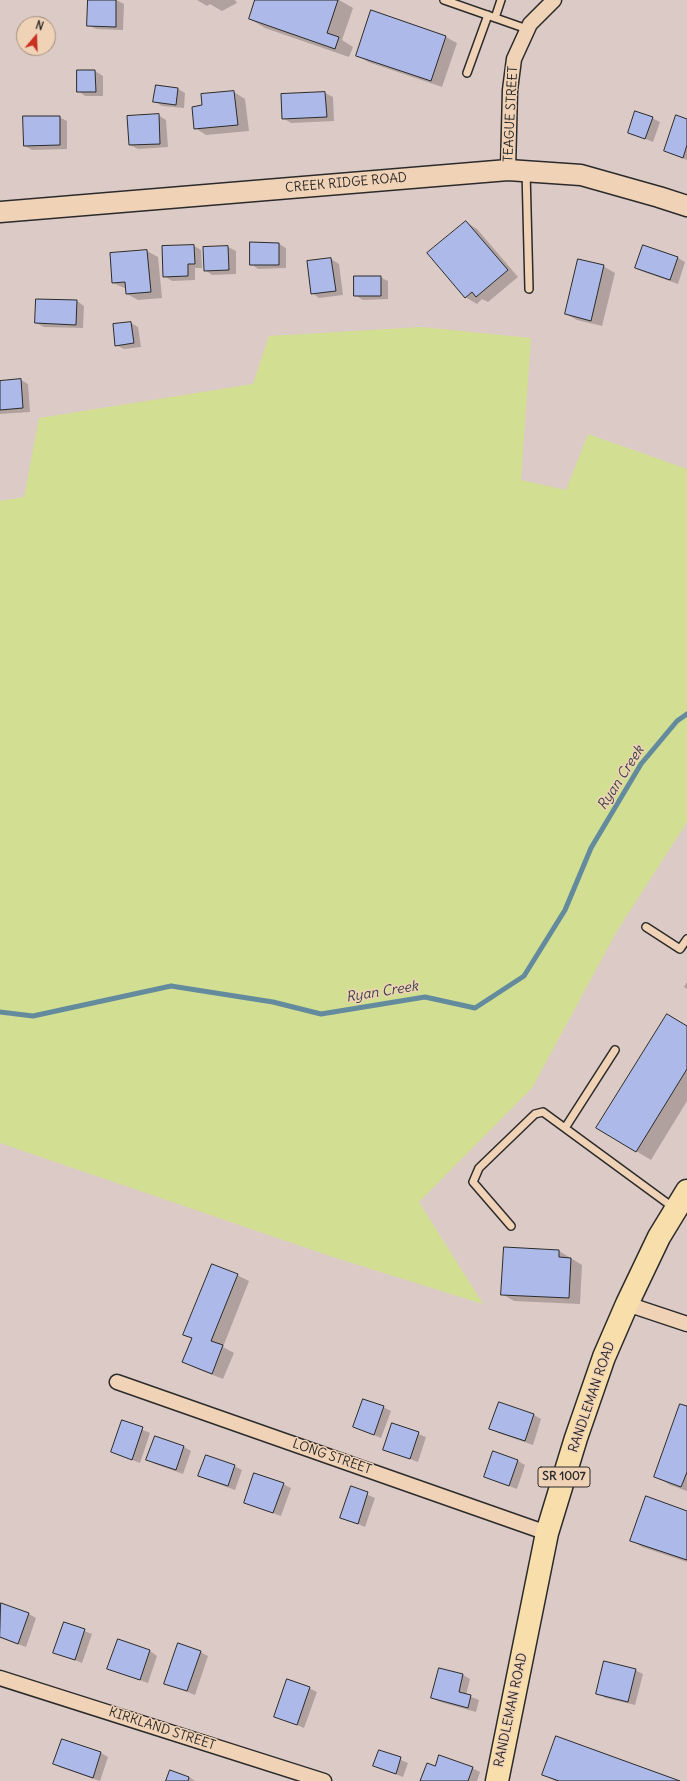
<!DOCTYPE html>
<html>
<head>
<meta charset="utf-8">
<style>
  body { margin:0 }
  #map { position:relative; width:687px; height:1781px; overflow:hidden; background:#dccac6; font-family:Delius,sans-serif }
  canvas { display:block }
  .north { position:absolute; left:16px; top:16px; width:40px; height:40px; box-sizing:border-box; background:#f0d2b7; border:1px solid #a18f7f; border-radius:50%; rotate:19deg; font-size:11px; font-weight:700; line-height:16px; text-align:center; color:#2b2b2b }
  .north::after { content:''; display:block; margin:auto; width:14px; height:18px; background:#c8321e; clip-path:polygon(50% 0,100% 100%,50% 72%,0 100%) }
</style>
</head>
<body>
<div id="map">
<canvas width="687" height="1781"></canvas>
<div class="north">N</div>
</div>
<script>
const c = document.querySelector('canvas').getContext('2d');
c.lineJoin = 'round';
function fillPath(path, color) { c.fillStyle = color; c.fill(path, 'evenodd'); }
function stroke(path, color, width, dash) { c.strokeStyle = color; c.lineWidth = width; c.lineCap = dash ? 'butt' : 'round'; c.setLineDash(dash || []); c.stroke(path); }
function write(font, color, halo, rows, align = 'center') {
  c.font = font + ' Delius,sans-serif'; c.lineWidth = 3; c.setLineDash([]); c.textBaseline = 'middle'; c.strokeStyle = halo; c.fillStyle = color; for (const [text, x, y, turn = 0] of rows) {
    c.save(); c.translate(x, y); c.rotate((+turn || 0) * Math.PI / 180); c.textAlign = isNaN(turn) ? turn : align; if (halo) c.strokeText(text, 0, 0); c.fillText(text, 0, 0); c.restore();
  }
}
fillPath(new Path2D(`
  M 422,327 L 531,338 L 521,480 L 566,490 L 588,434 L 687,469 L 687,822 L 617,931 L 532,1088 L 419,1202 L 483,1304 L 333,1257 L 0,1143 L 0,501 L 24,497 L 39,418 L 253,384 L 269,336 Z`), '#d2df92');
fillPath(new Path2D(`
  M 89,0 L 116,0 L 124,4 L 123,30 L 96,29 L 88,25 Z
  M 197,0 L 235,0 L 237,3 L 222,11 L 210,4 L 207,6 Z
  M 257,0 L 339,0 L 353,8 L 342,40 L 353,47 L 349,57 L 265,28 L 250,19 Z
  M 372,11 L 446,37 L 457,43 L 442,87 L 368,62 L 357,55 Z
  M 78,71 L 95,71 L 103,76 L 103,96 L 85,96 L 78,91 Z
  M 178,89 L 185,93 L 184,108 L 162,106 L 154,101 Z
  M 234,92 L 245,99 L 249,131 L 206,135 L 195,128 L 204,106 L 203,95 Z
  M 325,93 L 333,97 L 334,121 L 291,123 L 283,118 L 282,94 Z
  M 158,115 L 166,120 L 168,147 L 138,149 L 130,145 Z
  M 59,117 L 67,121 L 67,149 L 32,150 L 25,146 Z
  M 652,118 L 660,122 L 653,142 L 629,132 Z
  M 687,120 L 687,160 L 665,151 Z
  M 466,222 L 477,229 L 518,277 L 488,302 L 482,299 L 477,304 L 465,297 Z
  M 279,244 L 286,248 L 286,268 L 258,269 L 251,264 Z
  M 194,246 L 201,250 L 202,268 L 195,268 L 195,280 L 172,281 L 164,276 Z
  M 644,246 L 678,258 L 685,262 L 678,284 L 644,272 L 636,268 Z
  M 228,247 L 236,251 L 236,274 L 212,275 L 205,270 L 204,248 Z
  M 147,251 L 158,257 L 162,298 L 138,300 L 127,294 L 127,289 L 113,283 Z
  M 331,259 L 339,264 L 343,295 L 319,298 L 312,293 Z
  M 603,266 L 615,273 L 602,326 L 577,320 L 566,314 Z
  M 380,277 L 388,281 L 388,299 L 363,300 L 355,295 Z
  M 77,301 L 84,306 L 83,328 L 44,327 L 36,323 Z
  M 131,323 L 138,327 L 141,347 L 124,349 L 116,345 Z
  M 21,380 L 28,384 L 30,412 L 0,414 L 0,382 Z
  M 687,982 L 687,989 L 684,987 Z
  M 687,1027 L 687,1101 L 651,1160 L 636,1151 Z
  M 559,1251 L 582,1265 L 580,1304 L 514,1301 L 502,1294 Z
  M 237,1275 L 249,1281 L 223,1347 L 234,1353 L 223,1379 L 195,1368 L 184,1362 L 193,1339 L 185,1335 Z
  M 499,1403 L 534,1415 L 541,1419 L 533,1445 L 498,1433 L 491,1429 Z
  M 383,1407 L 391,1411 L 381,1438 L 354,1427 Z
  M 687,1407 L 687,1491 L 670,1485 L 655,1476 Z
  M 123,1421 L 150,1433 L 140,1463 L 112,1452 Z
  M 393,1424 L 426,1437 L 418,1462 L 384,1449 Z
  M 184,1447 L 191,1451 L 183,1474 L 155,1464 L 147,1460 Z
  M 518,1461 L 525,1465 L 517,1489 L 485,1477 Z
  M 234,1466 L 242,1470 L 235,1490 L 207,1480 L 200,1476 Z
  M 283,1484 L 291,1488 L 281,1516 L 253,1506 L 245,1502 Z
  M 352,1488 L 375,1498 L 365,1527 L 342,1517 Z
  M 687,1512 L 687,1562 L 642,1547 L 631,1540 Z
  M 1,1605 L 29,1614 L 36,1618 L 26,1647 L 0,1638 Z
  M 64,1623 L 92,1634 L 82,1663 L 54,1652 Z
  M 118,1640 L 150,1651 L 157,1656 L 148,1683 L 116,1672 L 109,1668 Z
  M 200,1652 L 208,1656 L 195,1695 L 165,1683 Z
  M 440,1669 L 463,1675 L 470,1679 L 466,1695 L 479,1700 L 476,1712 L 440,1702 L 432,1698 Z
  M 635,1670 L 643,1674 L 635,1705 L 605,1698 L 598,1693 Z
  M 309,1688 L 317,1692 L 304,1728 L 275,1716 Z
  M 63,1740 L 101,1753 L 108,1757 L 100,1781 L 62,1768 L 54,1764 Z
  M 380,1751 L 408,1763 L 403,1777 L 375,1766 Z
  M 436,1768 L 472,1768 L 480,1772 L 477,1781 L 422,1781 Z
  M 170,1771 L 189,1777 L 195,1781 L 167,1781 Z
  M 543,1774 L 677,1781 L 555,1781 Z`), '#0003');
stroke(new Path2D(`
  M 0,1012 L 33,1016 L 171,986 L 273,1002 L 321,1014 L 425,997 L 475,1008 L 524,976 L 565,910 L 591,848 L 641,764 L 677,721 L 687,714`), '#638b9d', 5);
const building = new Path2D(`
  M 88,0 L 116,0 L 116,27 L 87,26 Z
  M 255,0 L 338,0 L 327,33 L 339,37 L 335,49 L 249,19 Z
  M 371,10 L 446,36 L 431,81 L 356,56 Z
  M 77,70 L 95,70 L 96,92 L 77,92 Z
  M 156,85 L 178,88 L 176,105 L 153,102 Z
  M 234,91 L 238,125 L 194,129 L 192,107 L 202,105 L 201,94 Z
  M 325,92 L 327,117 L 282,119 L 281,94 Z
  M 635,111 L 653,117 L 645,139 L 628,133 Z
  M 159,114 L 160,144 L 129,145 L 127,116 Z
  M 676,115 L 687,119 L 687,145 L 683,158 L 664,151 Z
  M 23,116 L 60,116 L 60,145 L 24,146 Z
  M 466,221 L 508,270 L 476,297 L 472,292 L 465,298 L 427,253 Z
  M 250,242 L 279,243 L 279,265 L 250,265 Z
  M 194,245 L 195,264 L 188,264 L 188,276 L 163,277 L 162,246 Z
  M 643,245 L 678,257 L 670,280 L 635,268 Z
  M 228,246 L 229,270 L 204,271 L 203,247 Z
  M 147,250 L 151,292 L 126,294 L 125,282 L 112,283 L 110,253 Z
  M 331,258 L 336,291 L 311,294 L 307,261 Z
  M 578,259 L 604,265 L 591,321 L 565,314 Z
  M 354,276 L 381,276 L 381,296 L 354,296 Z
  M 36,299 L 77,300 L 76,325 L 35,323 Z
  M 131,322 L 134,343 L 115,346 L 113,324 Z
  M 21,379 L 23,408 L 0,410 L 0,381 Z
  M 667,1014 L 687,1026 L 687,1069 L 636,1152 L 596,1128 Z
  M 504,1247 L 559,1250 L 559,1257 L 571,1258 L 569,1298 L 501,1295 Z
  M 212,1264 L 238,1274 L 211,1341 L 223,1345 L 212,1374 L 182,1362 L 192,1338 L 183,1335 Z
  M 363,1399 L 384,1406 L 374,1435 L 353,1427 Z
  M 499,1402 L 534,1414 L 525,1441 L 489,1429 Z
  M 680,1404 L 687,1406 L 687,1472 L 681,1487 L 654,1477 Z
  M 122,1420 L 143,1427 L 132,1460 L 111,1452 Z
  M 392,1423 L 419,1432 L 410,1459 L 383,1450 Z
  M 155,1436 L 184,1446 L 176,1470 L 146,1460 Z
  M 493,1451 L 518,1460 L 509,1486 L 484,1477 Z
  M 206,1455 L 235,1465 L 228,1486 L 198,1476 Z
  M 254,1473 L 284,1483 L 273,1513 L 244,1503 Z
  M 351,1486 L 368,1492 L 358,1524 L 340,1518 Z
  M 646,1496 L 687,1511 L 687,1560 L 630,1541 Z
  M 1,1603 L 29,1613 L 18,1644 L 0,1637 Z
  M 64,1622 L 85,1629 L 75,1660 L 53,1653 Z
  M 118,1639 L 150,1650 L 140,1680 L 107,1669 Z
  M 178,1643 L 201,1651 L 187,1691 L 164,1684 Z
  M 604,1661 L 636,1669 L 628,1702 L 596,1694 Z
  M 439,1668 L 463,1674 L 459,1692 L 471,1695 L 468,1708 L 431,1698 Z
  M 287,1679 L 310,1687 L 297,1725 L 274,1717 Z
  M 556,1736 L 680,1781 L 559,1781 L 542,1775 Z
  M 62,1739 L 101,1752 L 93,1778 L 53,1764 Z
  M 379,1750 L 401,1757 L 396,1774 L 373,1766 Z
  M 439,1755 L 473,1767 L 468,1781 L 420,1781 L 427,1763 L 435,1766 Z
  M 170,1770 L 189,1777 L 188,1781 L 166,1781 Z`);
fillPath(building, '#acb9e9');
stroke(building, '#2b2b2b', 1);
const lane = new Path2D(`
  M 444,0 L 527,29
  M 495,18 L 501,0
  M 467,73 L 488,15
  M 526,171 L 529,289
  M 646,927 L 680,949 L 687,939
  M 565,1128 L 615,1050
  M 511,1226 L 473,1182 L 479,1168 L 535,1114 L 543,1112 L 674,1208`);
const street = new Path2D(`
  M 508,170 L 510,90 L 514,59 L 530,24 L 554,0
  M 627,1304 L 687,1324
  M 117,1382 L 547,1533
  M 0,1678 L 324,1781`);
const secondary = new Path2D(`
  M 0,212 L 508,170 L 581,175 L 659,197 L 687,206`);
const primary = new Path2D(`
  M 497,1781 L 547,1533 L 576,1438 L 604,1357 L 627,1304 L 659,1237 L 687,1191`);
stroke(lane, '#2b2b2b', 10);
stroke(street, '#2b2b2b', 17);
stroke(secondary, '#2b2b2b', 23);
stroke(primary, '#2b2b2b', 25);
stroke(lane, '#f0d2b7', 7);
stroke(street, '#f0d2b7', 14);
stroke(secondary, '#f0d2b7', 20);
stroke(primary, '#f8deab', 22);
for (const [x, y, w] of [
  [564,1477,52]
]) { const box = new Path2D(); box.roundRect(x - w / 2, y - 10, w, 20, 3); c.fillStyle = '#f0d2b7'; c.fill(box); stroke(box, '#2b2b2b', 1); }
write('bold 12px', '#2b2b2b', null, [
  ["SR 1007",564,1477]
]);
write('13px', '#2b2b2b', '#f0d2b7', [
  ["TEAGUE STREET",511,114,-87],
  ["CREEK RIDGE ROAD",346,183,-5],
  ["RANDLEMAN ROAD",592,1397,-71],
  ["LONG STREET",332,1457,19],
  ["RANDLEMAN ROAD",511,1710,-78],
  ["KIRKLAND STREET",162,1729,18]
]);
write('italic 14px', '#394348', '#f0d2b7', [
  ["Ryan Creek",621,778,-57],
  ["Ryan Creek",382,992,-9]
]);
</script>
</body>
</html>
